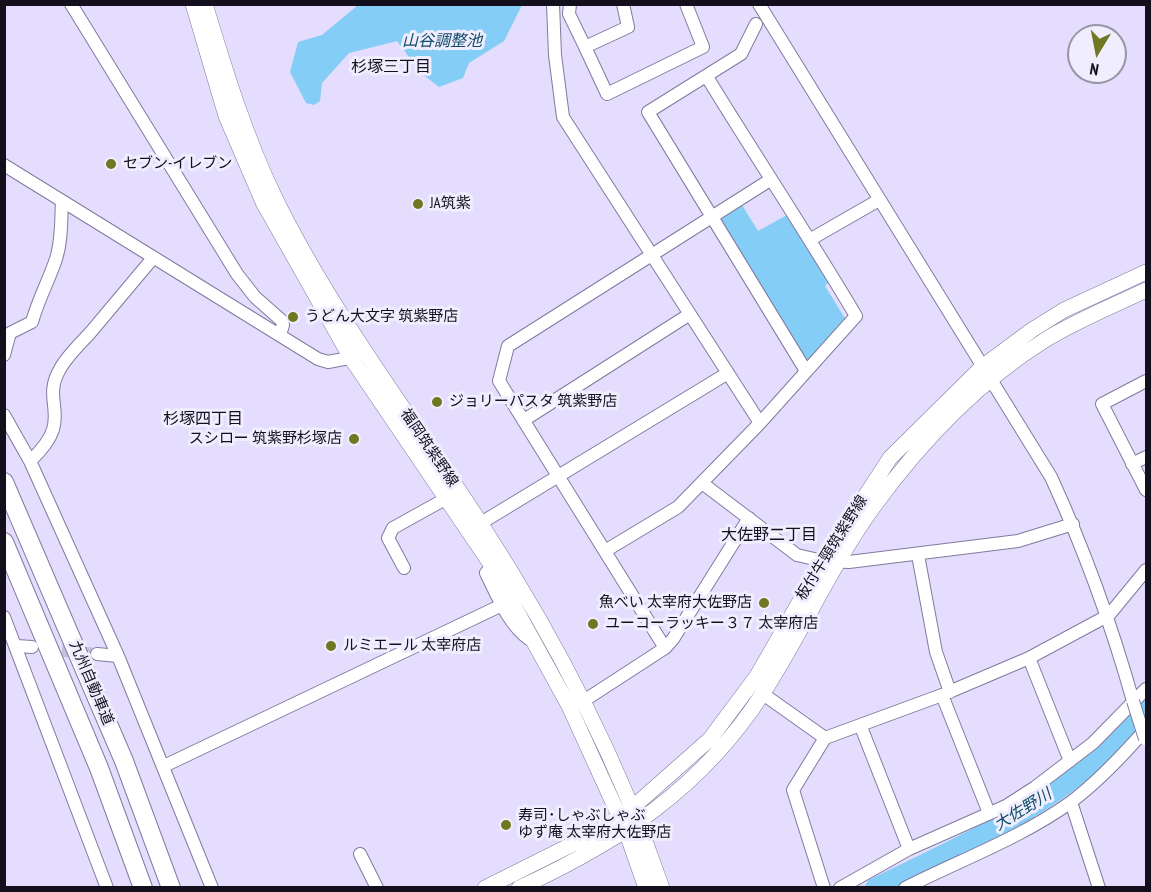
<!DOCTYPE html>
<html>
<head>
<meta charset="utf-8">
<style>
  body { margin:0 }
  #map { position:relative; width:1151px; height:892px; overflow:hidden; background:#e4ddfe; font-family:"PT Sans Narrow",sans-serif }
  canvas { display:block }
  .frame { position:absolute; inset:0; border:6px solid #130f1d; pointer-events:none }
  .north { position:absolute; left:1067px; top:24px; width:60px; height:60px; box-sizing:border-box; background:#f0edfe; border:2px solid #9894a4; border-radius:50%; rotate:190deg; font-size:16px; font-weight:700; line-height:24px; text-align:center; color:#130f1d }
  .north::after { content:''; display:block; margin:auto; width:21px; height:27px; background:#6f7720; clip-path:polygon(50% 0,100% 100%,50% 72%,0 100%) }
</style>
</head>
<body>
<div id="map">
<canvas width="1151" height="892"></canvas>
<div class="frame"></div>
<div class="north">N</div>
</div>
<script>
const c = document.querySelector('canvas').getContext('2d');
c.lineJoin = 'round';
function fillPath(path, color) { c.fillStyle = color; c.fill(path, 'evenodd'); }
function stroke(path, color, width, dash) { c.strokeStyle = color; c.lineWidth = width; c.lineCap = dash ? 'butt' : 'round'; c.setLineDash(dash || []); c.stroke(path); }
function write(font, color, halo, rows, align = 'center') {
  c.font = font + ' "PT Sans Narrow","Noto Sans JP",sans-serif'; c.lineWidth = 6; c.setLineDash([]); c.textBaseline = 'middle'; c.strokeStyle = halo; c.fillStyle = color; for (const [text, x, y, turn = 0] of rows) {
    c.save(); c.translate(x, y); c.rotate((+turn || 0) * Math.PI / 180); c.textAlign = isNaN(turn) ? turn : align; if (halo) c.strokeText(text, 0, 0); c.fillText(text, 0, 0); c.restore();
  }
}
fillPath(new Path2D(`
  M 358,5 L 358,4 L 522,5 L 504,41 L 469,63 L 463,78 L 439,87 L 421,73 L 397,41 L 349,53 L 322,83 L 320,101 L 314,105 L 306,103 L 290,72 L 298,42 L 322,35 Z
  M 742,205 L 758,231 L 787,215 L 829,282 L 825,286 L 846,320 L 812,359 L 806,360 L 721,221 L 723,218 Z`), '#83cdf6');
stroke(new Path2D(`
  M 875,888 C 964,844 1094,789 1146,702`), '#83cdf6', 20);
stroke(new Path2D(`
  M 44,649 L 97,654`), '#c5bedc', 12, [12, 6]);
const minor = new Path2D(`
  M 71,4 L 237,274 L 255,297 L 281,320 L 283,325 L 280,335
  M 553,4 L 555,55 L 563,117 L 760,423
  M 570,4 L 569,14 L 585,47
  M 623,4 L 628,27 L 585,47 L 607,94 L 703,47 L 686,4
  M 759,4 L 1051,477 C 1085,551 1111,623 1133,701
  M 756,24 L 741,54 L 648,112 L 806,371
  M 4,165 L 318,359 L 328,362 L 365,355
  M 811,239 L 879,200
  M 4,355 L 10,333 L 32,322 C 38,300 49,280 56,259 C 62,240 61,220 62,201
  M 1146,381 L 1102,404 L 1146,490
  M 4,415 L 30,461 L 118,656 L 212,888
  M 524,420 L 690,314
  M 30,461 C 77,418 39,404 60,369 C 67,356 80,344 90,333 C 111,308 132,283 153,258
  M 1132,464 L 1146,457
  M 702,483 L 797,555 L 823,561 L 849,562 L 1018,541 L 1073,524
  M 481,523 L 728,373
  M 605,551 L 678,507 L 760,423 L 856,316 C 808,235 756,157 707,77
  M 918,555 L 936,652 L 950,692
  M 492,566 L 486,573 C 497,595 508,624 529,639
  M 404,568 L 388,538 L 393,528 L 447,498
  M 4,617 L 107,888
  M 17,646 L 32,647
  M 665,648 L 499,381 L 508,346 L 770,180
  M 97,654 L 118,656
  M 1029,658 L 1070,761
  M 763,694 L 825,738
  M 942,695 L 989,813
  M 585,700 L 665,648 L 673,639 L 749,518
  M 861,727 L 909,849
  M 164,766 L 502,605
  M 1071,802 L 1099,888
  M 360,854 L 377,888
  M 824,888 L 793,790 L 825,738 L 942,695 L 1029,658 L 1109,615 L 1146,570
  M 840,888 L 909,849 L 1006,806 L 1034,788 L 1093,743 L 1146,689
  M 905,888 C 960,860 1021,838 1071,802 C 1099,781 1123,755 1146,729`);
const major = new Path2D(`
  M 193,4 L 226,116 L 263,202 L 351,358 L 492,566 L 569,706 L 626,831 L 646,888
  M 205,4 C 225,70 245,136 275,198 C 332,314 411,416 481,524 C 555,638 618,759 662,888
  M 485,888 L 599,831 L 632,808 L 710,739 L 757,676 L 823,561 L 890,458 L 982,367 L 1032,330 L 1064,310 L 1146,272
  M 519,888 C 619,842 702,788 763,693 C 802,633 831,565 874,506 C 920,443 978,382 1045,340 C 1077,320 1113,306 1146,290`);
const highway = new Path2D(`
  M 4,482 L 124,761 L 171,888
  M 4,542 L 99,768 L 143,888`);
stroke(minor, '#827a9f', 14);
stroke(major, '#827a9f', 16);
stroke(highway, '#827a9f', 20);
stroke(minor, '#fff', 12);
stroke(major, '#fff', 15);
stroke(highway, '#fff', 18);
const minorBridge = new Path2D(`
  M 1133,701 L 1145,739`);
stroke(minorBridge, '#827a9f', 14, []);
stroke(minorBridge, '#fff', 12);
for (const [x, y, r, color] of [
  [111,164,6,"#6f7720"],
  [418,204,6,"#6f7720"],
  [293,317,6,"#6f7720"],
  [437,402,6,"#6f7720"],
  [354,439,6,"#6f7720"],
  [764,603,6,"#6f7720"],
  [593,624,6,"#6f7720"],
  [331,646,6,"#6f7720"],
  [506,825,6,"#6f7720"]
]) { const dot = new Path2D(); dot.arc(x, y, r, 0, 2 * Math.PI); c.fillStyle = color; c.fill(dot); stroke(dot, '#f0edfe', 2); }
write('15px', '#130f1d', '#f0edfe', [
  ["セブン-イレブン",123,164],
  ["JA筑紫",430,204],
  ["うどん大文字 筑紫野店",305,317],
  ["ジョリーパスタ 筑紫野店",449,402],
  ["スシロー 筑紫野杉塚店",342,439,"right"],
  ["魚べい 太宰府大佐野店",752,603,"right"],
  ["ユーコーラッキー３７ 太宰府店",605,624],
  ["ルミエール 太宰府店",343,646],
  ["寿司･しゃぶしゃぶ",518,816],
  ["ゆず庵 太宰府大佐野店",518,833]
], 'left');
write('15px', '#130f1d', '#f0edfe', [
  ["福岡筑紫野線",429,448,56],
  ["板付牛頸筑紫野線",832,548,-58],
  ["九州自動車道",91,683,67]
]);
write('italic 16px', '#0f4c67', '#f0edfe', [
  ["山谷調整池",442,41],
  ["大佐野川",1023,810,-32]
]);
write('16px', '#130f1d', '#f0edfe', [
  ["杉塚三丁目",391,67],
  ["杉塚四丁目",203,419],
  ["大佐野二丁目",769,535]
]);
</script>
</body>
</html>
